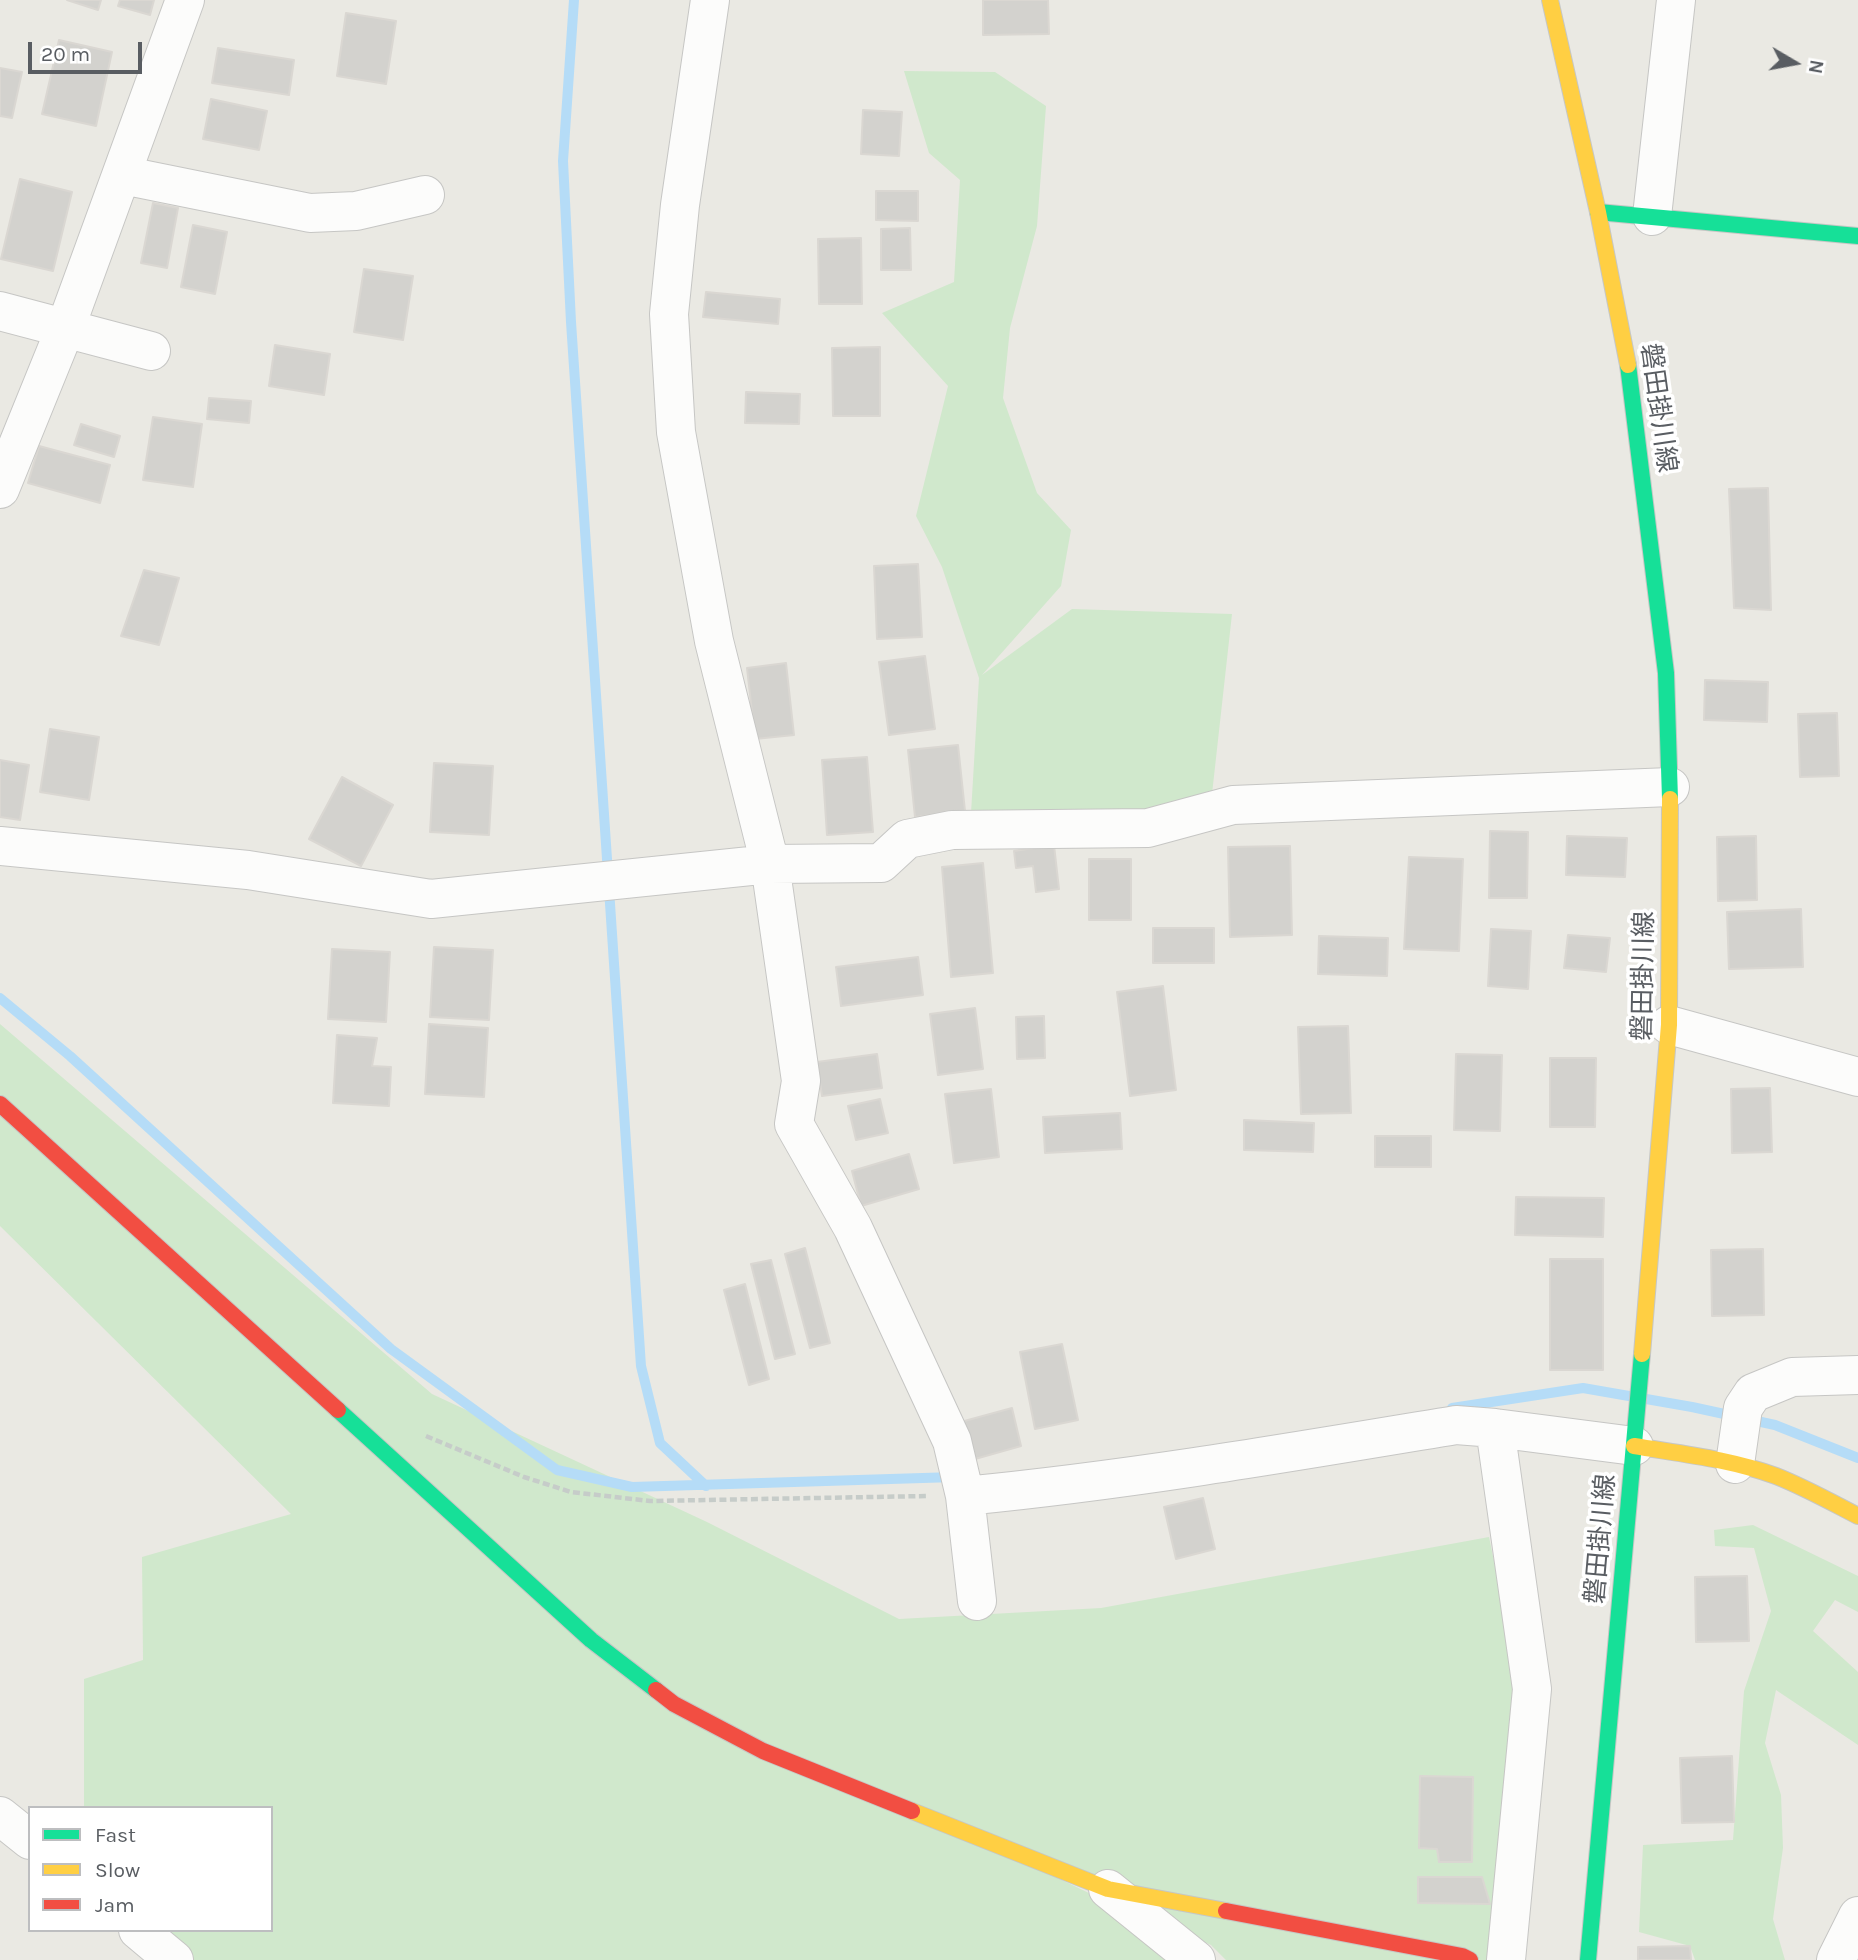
<!DOCTYPE html>
<html>
<head>
<meta charset="utf-8">
<style>
  body { margin:0 }
  #map { position:relative; width:1858px; height:1960px; overflow:hidden; background:#eae9e3; font-family:Karla,sans-serif }
  canvas { display:block }
  .legend { position:absolute; left:28px; top:1806px; width:245px; height:126px; box-sizing:border-box; background:#fff; border:2px solid #bdbec0; margin:0; padding:9px 12px; list-style:none; font-size:21px; color:#595d62 }
  .legend li { display:flex; align-items:center; gap:14px; height:35px }
  .legend b { width:35px; border:2px solid #bdbec0 }
  .north { position:absolute; left:1760px; top:28px; width:70px; height:70px; -webkit-text-stroke:5px #fff; paint-order:stroke; rotate:100deg; font-size:19px; font-weight:700; line-height:28px; text-align:center; color:#595d62 }
  .north::after { content:''; display:block; margin:auto; width:24px; height:32px; background:#595d62; clip-path:polygon(50% 0,100% 100%,50% 72%,0 100%) }
  .scale { position:absolute; left:28px; top:42px; width:114px; height:32px; box-sizing:border-box; border:4px solid #595d62; border-top:0; padding-left:9px; font-size:21px; line-height:24px; white-space:nowrap; color:#595d62; -webkit-text-stroke:5px #fff; paint-order:stroke }
</style>
</head>
<body>
<div id="map">
<canvas width="1858" height="1960"></canvas>
<ul class="legend">
<li><b style="height:9px;background:#16e098"></b>Fast</li>
<li><b style="height:9px;background:#ffcf43"></b>Slow</li>
<li><b style="height:9px;background:#f24e42"></b>Jam</li>
</ul>
<div class="north">N</div>
<div class="scale">20 m</div>
</div>
<script>
const c = document.querySelector('canvas').getContext('2d');
c.lineJoin = 'round';
function fillPath(path, color) { c.fillStyle = color; c.fill(path, 'evenodd'); }
function stroke(path, color, width, dash) { c.strokeStyle = color; c.lineWidth = width; c.lineCap = dash ? 'butt' : 'round'; c.setLineDash(dash || []); c.stroke(path); }
function write(font, color, halo, rows, align = 'center') {
  c.font = font + ' Karla,"Noto Sans JP",sans-serif'; c.lineWidth = 7; c.setLineDash([]); c.textBaseline = 'middle'; c.strokeStyle = halo; c.fillStyle = color; for (const [text, x, y, turn = 0] of rows) {
    c.save(); c.translate(x, y); c.rotate((+turn || 0) * Math.PI / 180); c.textAlign = isNaN(turn) ? turn : align; if (halo) c.strokeText(text, 0, 0); c.fillText(text, 0, 0); c.restore();
  }
}
fillPath(new Path2D(`
  M 904,71 L 995,72 L 1046,106 L 1037,226 L 1010,328 L 1003,398 L 1037,493 L 1071,530 L 1061,586 L 982,675 L 1072,609 L 1232,614 L 1210,812 L 970,830 L 979,678 L 942,567 L 916,516 L 948,386 L 882,313 L 954,282 L 960,180 L 929,153 Z
  M 0,1024 L 432,1394 L 707,1522 L 899,1619 L 1101,1608 L 1489,1537 L 1528,1724 L 1514,1960 L 1226,1960 L 1211,1945 L 952,1827 L 1149,1922 L 1196,1960 L 179,1960 L 141,1930 L 271,1930 L 271,1808 L 84,1808 L 84,1679 L 143,1660 L 142,1557 L 291,1514 L 0,1226 Z
  M 1753,1525 L 1858,1576 L 1858,1612 L 1835,1600 L 1813,1631 L 1858,1672 L 1858,1745 L 1776,1690 L 1765,1743 L 1781,1795 L 1783,1848 L 1773,1919 L 1785,1960 L 1695,1960 L 1690,1946 L 1639,1932 L 1643,1845 L 1733,1840 L 1744,1691 L 1771,1611 L 1754,1548 L 1715,1546 L 1714,1530 Z`), '#d0e8cc');
stroke(new Path2D(`
  M 574,0 L 563,161 L 571,322 L 641,1366 L 660,1443 L 706,1486
  M 0,998 L 70,1056 L 391,1349 L 557,1470 L 632,1487 L 955,1477
  M 1452,1408 L 1583,1388 L 1692,1407 L 1775,1425 L 1858,1458`), '#b5dcf7', 10);
const building = new Path2D(`
  M 67,0 L 101,0 L 98,10 Z
  M 120,0 L 154,0 L 150,15 L 118,6 Z
  M 983,0 L 1048,0 L 1049,34 L 983,35 Z
  M 346,13 L 396,21 L 386,84 L 337,76 Z
  M 59,40 L 112,52 L 96,126 L 42,114 Z
  M 218,48 L 294,60 L 289,95 L 212,83 Z
  M 0,68 L 22,72 L 12,118 L 0,116 Z
  M 211,99 L 267,111 L 259,150 L 203,139 Z
  M 863,110 L 902,112 L 899,156 L 861,154 Z
  M 20,179 L 72,192 L 53,271 L 1,259 Z
  M 876,191 L 918,191 L 918,221 L 876,220 Z
  M 153,203 L 178,208 L 167,268 L 141,263 Z
  M 193,225 L 227,232 L 215,294 L 181,287 Z
  M 910,228 L 911,270 L 881,270 L 881,229 Z
  M 861,238 L 862,304 L 819,304 L 818,239 Z
  M 364,269 L 413,276 L 403,340 L 354,332 Z
  M 706,292 L 780,299 L 778,324 L 703,317 Z
  M 275,345 L 330,354 L 324,395 L 269,386 Z
  M 880,347 L 880,416 L 833,416 L 832,348 Z
  M 746,392 L 800,394 L 799,424 L 745,423 Z
  M 209,398 L 251,401 L 249,423 L 207,419 Z
  M 153,417 L 202,424 L 193,487 L 143,480 Z
  M 81,424 L 120,436 L 114,457 L 74,445 Z
  M 39,446 L 110,465 L 100,503 L 28,483 Z
  M 1768,488 L 1771,610 L 1734,608 L 1729,489 Z
  M 918,564 L 922,637 L 877,639 L 874,566 Z
  M 144,570 L 179,578 L 159,645 L 121,636 Z
  M 925,656 L 935,729 L 889,735 L 879,662 Z
  M 786,663 L 794,735 L 755,739 L 747,668 Z
  M 1705,680 L 1768,682 L 1767,722 L 1704,720 Z
  M 1837,713 L 1839,776 L 1800,777 L 1798,714 Z
  M 50,729 L 99,737 L 89,800 L 40,792 Z
  M 958,745 L 965,811 L 915,817 L 908,750 Z
  M 867,757 L 873,832 L 827,835 L 822,760 Z
  M 0,760 L 29,765 L 20,820 L 0,817 Z
  M 434,763 L 493,766 L 489,835 L 430,832 Z
  M 342,777 L 393,805 L 361,866 L 309,839 Z
  M 1490,831 L 1528,832 L 1527,898 L 1489,898 Z
  M 1567,836 L 1627,838 L 1625,877 L 1566,875 Z
  M 1756,836 L 1757,900 L 1718,901 L 1717,837 Z
  M 1054,845 L 1059,889 L 1036,892 L 1033,866 L 1016,868 L 1014,851 Z
  M 1290,846 L 1292,935 L 1230,937 L 1228,847 Z
  M 1409,857 L 1463,859 L 1459,951 L 1404,949 Z
  M 1089,859 L 1131,859 L 1131,920 L 1089,920 Z
  M 983,863 L 993,973 L 951,977 L 942,867 Z
  M 1801,909 L 1803,967 L 1729,969 L 1727,912 Z
  M 1153,928 L 1214,928 L 1214,963 L 1153,963 Z
  M 1491,929 L 1531,931 L 1528,989 L 1488,986 Z
  M 1568,935 L 1610,938 L 1606,972 L 1564,968 Z
  M 1319,936 L 1388,938 L 1387,976 L 1318,974 Z
  M 434,947 L 493,950 L 489,1020 L 430,1017 Z
  M 332,949 L 390,952 L 386,1022 L 328,1019 Z
  M 918,957 L 923,995 L 841,1006 L 836,967 Z
  M 1163,986 L 1176,1090 L 1130,1096 L 1117,992 Z
  M 975,1008 L 983,1069 L 938,1075 L 930,1014 Z
  M 1044,1016 L 1045,1058 L 1017,1059 L 1016,1017 Z
  M 429,1024 L 488,1028 L 484,1097 L 425,1094 Z
  M 1348,1026 L 1351,1113 L 1301,1114 L 1298,1027 Z
  M 337,1035 L 377,1038 L 372,1066 L 391,1067 L 389,1106 L 333,1103 Z
  M 877,1054 L 882,1088 L 822,1096 L 817,1062 Z
  M 1456,1054 L 1502,1055 L 1500,1131 L 1454,1130 Z
  M 1550,1058 L 1596,1058 L 1595,1127 L 1550,1127 Z
  M 1770,1088 L 1772,1152 L 1732,1153 L 1731,1089 Z
  M 991,1089 L 999,1157 L 954,1163 L 945,1094 Z
  M 880,1099 L 888,1133 L 856,1140 L 848,1106 Z
  M 1120,1113 L 1122,1149 L 1045,1153 L 1043,1117 Z
  M 1244,1120 L 1314,1123 L 1313,1152 L 1244,1150 Z
  M 1375,1136 L 1431,1136 L 1431,1167 L 1375,1167 Z
  M 909,1154 L 919,1189 L 861,1206 L 852,1171 Z
  M 1516,1197 L 1604,1198 L 1603,1237 L 1515,1235 Z
  M 805,1248 L 830,1343 L 810,1348 L 785,1254 Z
  M 1763,1249 L 1764,1315 L 1712,1316 L 1711,1250 Z
  M 1550,1259 L 1603,1259 L 1603,1370 L 1550,1370 Z
  M 771,1260 L 795,1354 L 775,1359 L 751,1264 Z
  M 745,1284 L 769,1379 L 749,1385 L 724,1290 Z
  M 1062,1344 L 1078,1420 L 1035,1429 L 1020,1352 Z
  M 1012,1408 L 1021,1446 L 968,1461 L 957,1423 Z
  M 1203,1498 L 1215,1549 L 1176,1559 L 1164,1507 Z
  M 1747,1576 L 1749,1641 L 1696,1642 L 1695,1577 Z
  M 1732,1756 L 1734,1822 L 1682,1823 L 1680,1758 Z
  M 1420,1776 L 1473,1777 L 1472,1862 L 1439,1862 L 1437,1849 L 1419,1848 Z
  M 1418,1877 L 1482,1877 L 1490,1904 L 1418,1903 Z
  M 1690,1946 L 1691,1960 L 1638,1960 L 1638,1947 Z`);
fillPath(building, '#d3d2ce');
stroke(building, '#dad7d2', 2);
const street = new Path2D(`
  M 710,0 L 680,205 L 669,314 L 676,432 L 714,641 L 770,864 L 801,1081 L 794,1124 L 853,1228 L 952,1441 L 965,1496 L 977,1601
  M 122,175 L 310,213 L 356,211 L 425,195
  M 1652,216 L 1676,0
  M 0,311 L 151,351
  M 0,489 L 65,329 L 185,0
  M 0,846 L 248,870 L 431,899 L 770,864 L 881,863 L 907,839 L 952,830 L 1148,828 L 1233,805 L 1670,787
  M 1669,1025 L 1858,1077
  M 1495,1428 L 1532,1689 L 1506,1960
  M 1735,1464 L 1743,1408 L 1753,1393 L 1792,1377 L 1858,1375
  M 965,1496 C 1130,1480 1293,1452 1456,1425 L 1495,1428 L 1634,1446
  M 0,1816 L 30,1840
  M 1108,1889 L 1196,1960
  M 138,1930 L 174,1960
  M 1836,1960 L 1858,1916`);
const fast = new Path2D(`
  M 1598,212 L 1858,236
  M 1628,365 L 1666,673 L 1670,799
  M 338,1410 L 591,1640 L 656,1690
  M 1588,1960 L 1642,1354`);
const slow = new Path2D(`
  M 1550,0 L 1598,212 L 1628,365
  M 1642,1354 L 1669,1025 L 1670,799
  M 1634,1446 C 1682,1454 1730,1459 1776,1476 C 1804,1487 1831,1502 1858,1516
  M 912,1811 L 1108,1889 L 1226,1911`);
const jam = new Path2D(`
  M 0,1104 L 338,1410
  M 656,1690 L 674,1704 L 763,1751 L 912,1811
  M 1226,1911 L 1462,1956 L 1470,1960`);
stroke(street, '#c6c6c4', 40);
stroke(fast, '#c6c7c5', 18);
stroke(slow, '#c6c7c5', 18);
stroke(jam, '#c6c7c5', 18);
stroke(new Path2D(`
  M 426,1436 L 524,1477 L 571,1492 L 650,1501 L 928,1496`), '#c6ccc9', 4.5, [7, 3.5]);
stroke(street, '#fcfcfb', 38);
stroke(fast, '#16e098', 16);
stroke(slow, '#ffcf43', 16);
stroke(jam, '#f24e42', 16);
write('26px', '#595d62', '#fff', [
  ["磐田掛川線",1658,408,82],
  ["磐田掛川線",1644,976,-89],
  ["磐田掛川線",1601,1539,-85]
]);
</script>
</body>
</html>
